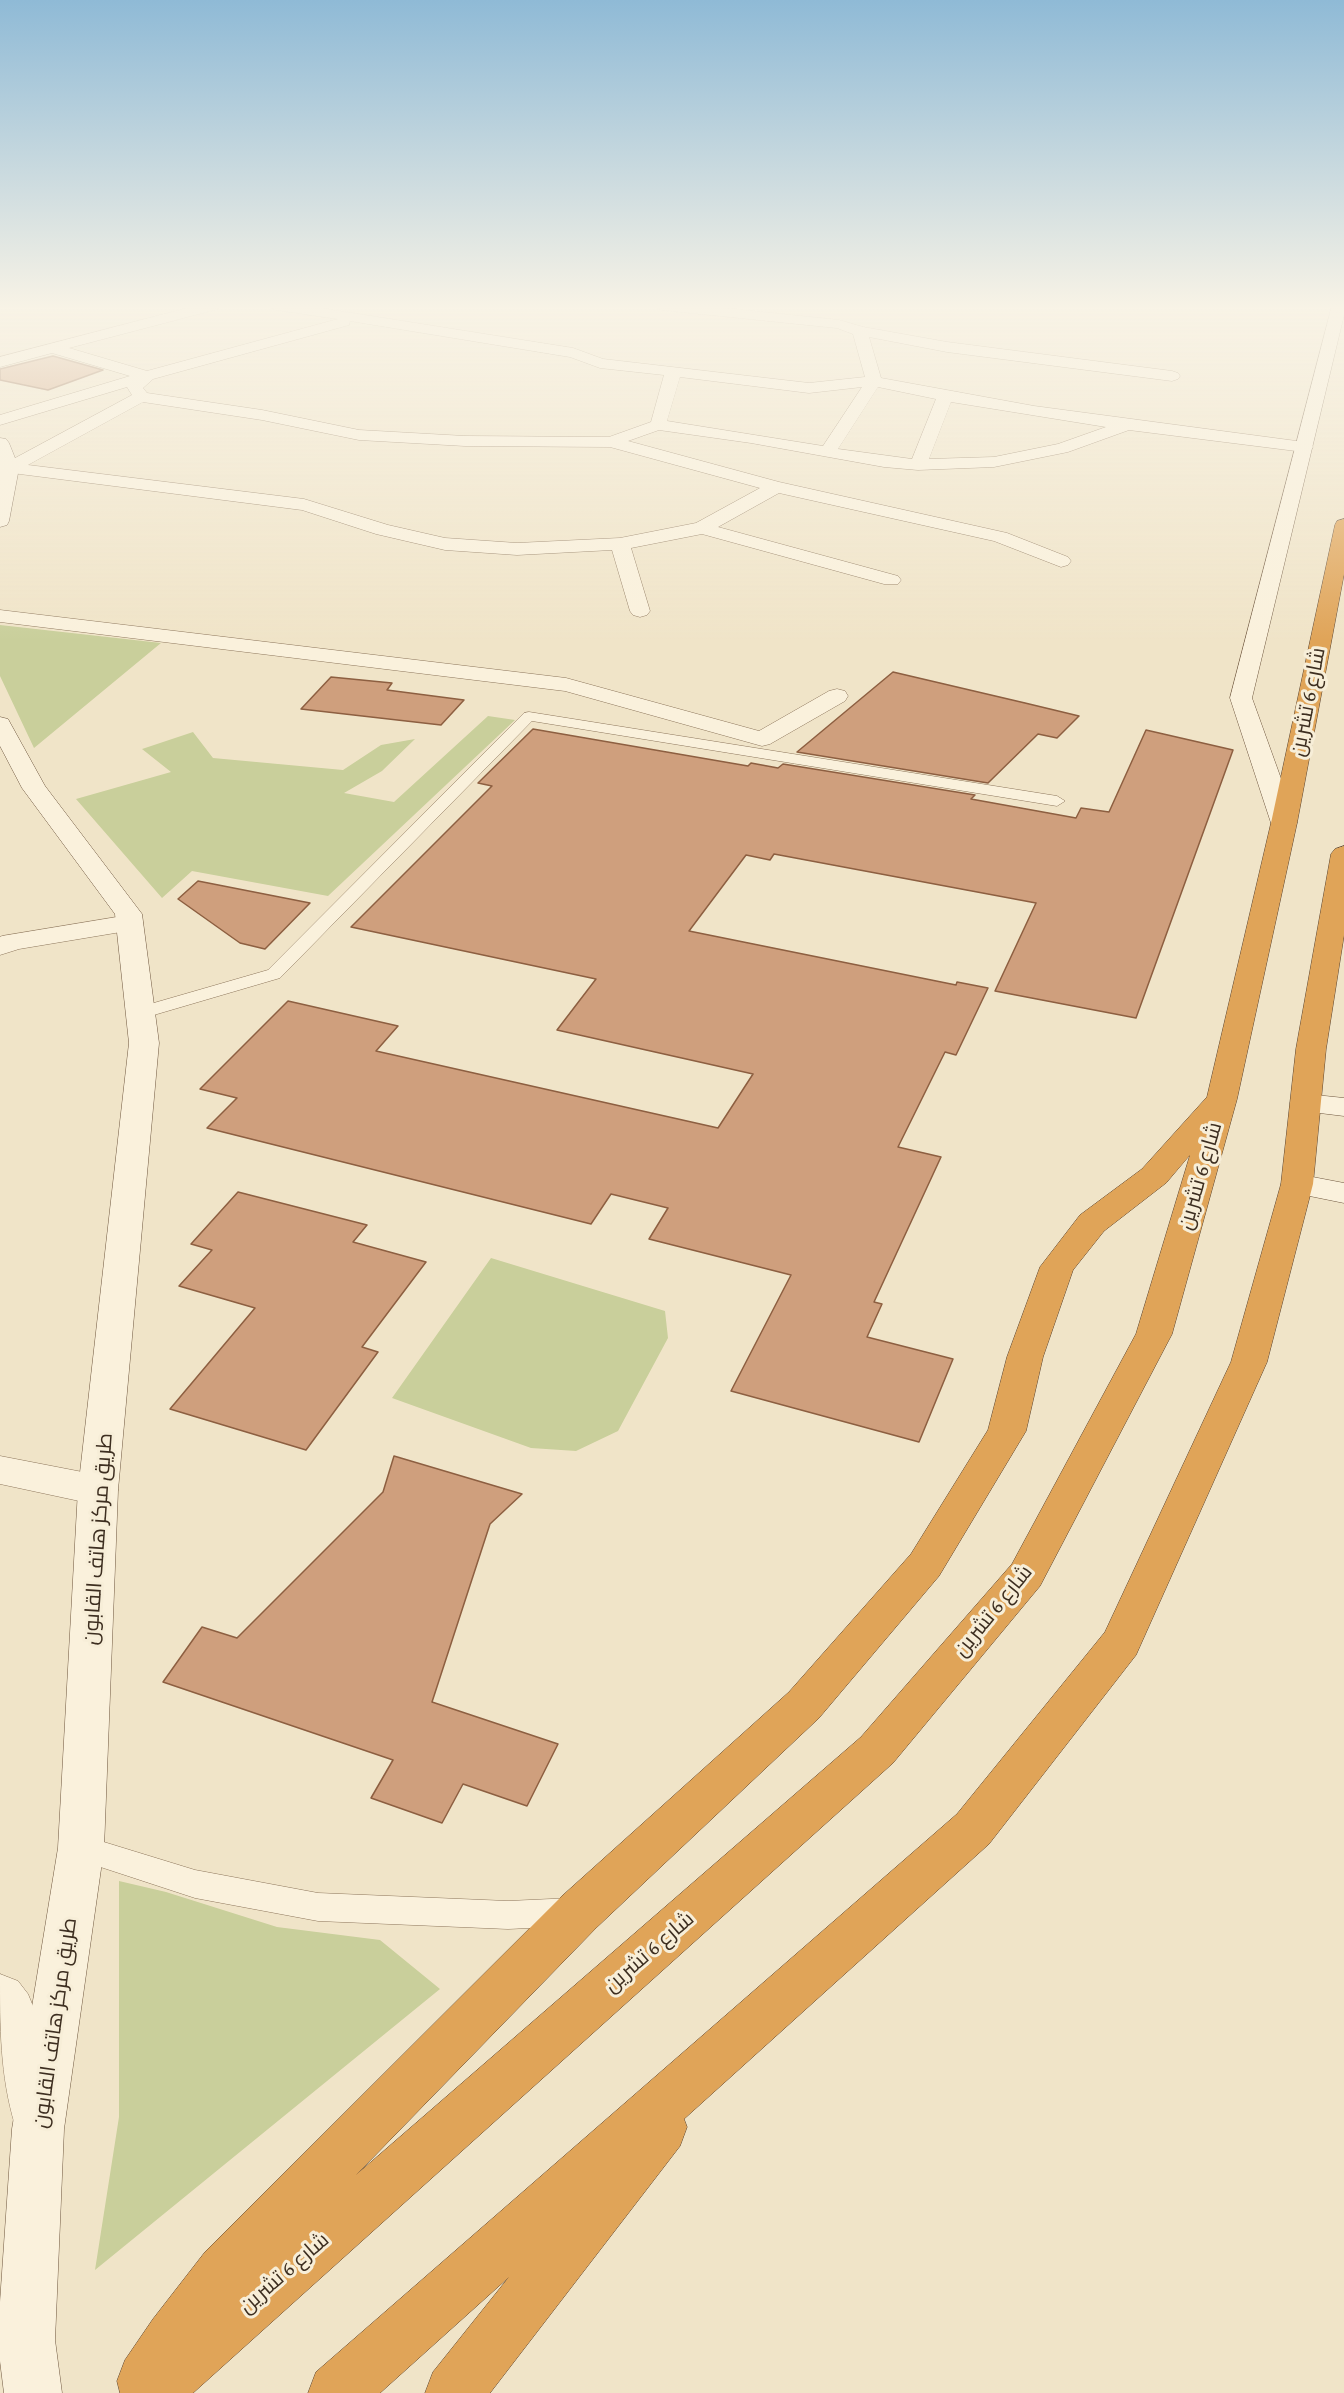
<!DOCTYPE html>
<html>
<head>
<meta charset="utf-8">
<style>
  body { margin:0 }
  canvas { display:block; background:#f0e4c8 }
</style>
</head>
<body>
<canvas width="1344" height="2393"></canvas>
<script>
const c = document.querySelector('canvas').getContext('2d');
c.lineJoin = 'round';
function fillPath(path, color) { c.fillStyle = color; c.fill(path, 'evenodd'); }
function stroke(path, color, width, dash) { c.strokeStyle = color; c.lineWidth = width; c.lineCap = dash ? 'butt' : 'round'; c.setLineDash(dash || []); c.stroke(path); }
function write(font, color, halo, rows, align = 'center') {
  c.font = font + ' "Crimson Pro",Cairo,serif'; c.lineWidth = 6; c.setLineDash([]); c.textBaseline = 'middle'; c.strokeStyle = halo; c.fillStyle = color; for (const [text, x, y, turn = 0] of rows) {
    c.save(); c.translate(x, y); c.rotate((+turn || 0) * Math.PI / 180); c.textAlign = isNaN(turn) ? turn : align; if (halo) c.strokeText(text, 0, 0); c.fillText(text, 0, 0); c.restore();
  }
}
fillPath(new Path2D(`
  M 0,625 L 161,643 L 34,748 L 0,676 Z
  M 488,716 L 515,720 L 328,896 L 192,871 L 162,898 L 76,799 L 171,772 L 142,749 L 193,732 L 213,758 L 343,770 L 381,745 L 415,739 L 382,771 L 344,793 L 394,802 Z
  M 491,1258 L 665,1311 L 668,1338 L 618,1431 L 576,1451 L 531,1448 L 392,1398 Z
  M 119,1881 L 166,1892 L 277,1927 L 380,1940 L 440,1989 L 95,2270 L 119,2117 Z`), '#c9cf9b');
const building = new Path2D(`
  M 53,356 L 103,370 L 48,390 L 0,380 L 0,369 Z
  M 893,672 L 1025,703 L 1079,716 L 1057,738 L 1038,734 L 988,783 L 797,752 Z
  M 331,677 L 392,683 L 387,690 L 464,700 L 441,725 L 301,709 Z
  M 533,729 L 748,766 L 751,763 L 778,768 L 783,764 L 975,795 L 971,799 L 1076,818 L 1081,808 L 1109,812 L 1146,730 L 1233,750 L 1136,1018 L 995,991 L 1036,903 L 774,854 L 770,860 L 746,855 L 689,931 L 956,985 L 957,982 L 988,988 L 956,1055 L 945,1052 L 898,1147 L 941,1157 L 874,1302 L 882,1304 L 867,1337 L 953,1359 L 919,1442 L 731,1391 L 791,1275 L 649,1239 L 668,1208 L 611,1194 L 591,1224 L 207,1128 L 237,1098 L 200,1089 L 288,1001 L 398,1026 L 376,1051 L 718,1128 L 753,1074 L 557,1030 L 596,979 L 351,927 L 492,786 L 478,783 Z
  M 198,881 L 310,903 L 265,949 L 240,943 L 178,899 Z
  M 238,1192 L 367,1225 L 353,1242 L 426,1262 L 362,1347 L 378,1352 L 306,1450 L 170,1409 L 255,1308 L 179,1286 L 212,1250 L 191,1244 Z
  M 394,1456 L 522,1494 L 490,1524 L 432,1702 L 558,1744 L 527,1806 L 463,1784 L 442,1823 L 371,1798 L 393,1760 L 163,1682 L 202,1627 L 237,1638 L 383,1492 Z`);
fillPath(building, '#cf9f7d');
stroke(building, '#8d5f41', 1.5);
const lane = new Path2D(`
  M 529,712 L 1057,796 L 1065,801 L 1057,806 L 532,721 L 280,978 L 147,1017 L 133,1017 L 131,1013 L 133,1009 L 268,970 L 524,713 Z
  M 81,1835 L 195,1870 L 318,1893 L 508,1901 L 573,1898 L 584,1902 L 588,1912 L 584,1922 L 573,1926 L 508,1929 L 318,1921 L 195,1898 L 70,1857 L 66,1848 L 70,1839 Z`);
const street = new Path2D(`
  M 195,306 L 220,306 L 218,309 L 69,348 L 147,371 L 338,319 L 275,310 L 268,306 L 308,306 L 573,348 L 603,359 L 809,383 L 865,377 L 853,334 L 837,328 L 661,310 L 654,306 L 706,306 L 839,320 L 863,327 L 947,342 L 1172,371 L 1178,373 L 1180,376 L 1178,379 L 1172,381 L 947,352 L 869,337 L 881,378 L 1034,406 L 1304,442 L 1310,443 L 1313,447 L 1310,451 L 1304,452 L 1129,430 L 1068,452 L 994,467 L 918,470 L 884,467 L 751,443 L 659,430 L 628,441 L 779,482 L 1007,533 L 1068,557 L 1071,561 L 1068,565 L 1061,567 L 994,541 L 779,493 L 718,527 L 898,576 L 901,580 L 898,584 L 884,584 L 702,534 L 631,548 L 650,611 L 647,615 L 640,617 L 633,615 L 630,611 L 612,550 L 517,555 L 445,550 L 376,534 L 302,510 L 4,472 L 1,468 L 4,464 L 132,395 L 127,387 L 0,425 L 0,415 L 130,376 L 52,353 L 0,367 L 0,357 ZM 350,321 L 570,357 L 600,368 L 664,375 L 651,422 L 609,437 L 465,436 L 359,430 L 262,410 L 147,393 L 143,388 L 153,379 L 349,325 ZM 680,377 L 809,393 L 862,387 L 823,446 L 667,421 ZM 878,387 L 936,399 L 912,459 L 838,449 ZM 143,402 L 262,420 L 359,440 L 465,446 L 610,447 L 760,488 L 696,523 L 620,538 L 517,543 L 445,538 L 388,525 L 304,499 L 28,465 ZM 951,402 L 1106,427 L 1058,444 L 994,457 L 929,459 Z
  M 0,610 L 566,678 L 759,731 L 829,691 L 837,689 L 845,691 L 848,696 L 845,701 L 770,744 L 762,746 L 565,691 L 0,622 Z
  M 129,915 L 139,917 L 143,923 L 139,929 L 19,949 L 0,955 L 0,937 L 2,936 Z
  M 0,1456 L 98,1475 L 112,1480 L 118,1490 L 112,1500 L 98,1505 L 0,1484 Z
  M 0,1974 L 18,1981 L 28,1994 L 35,2011 L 59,2107 L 51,2125 L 33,2133 L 15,2125 C 0,2076 0,2026 0,1974 Z`);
const secondary = new Path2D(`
  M 1332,306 L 1344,306 L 1344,315 L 1252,698 L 1297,823 L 1293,828 L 1284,831 L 1275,828 L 1271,823 L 1230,698 Z
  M 0,438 L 6,439 L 9,443 L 19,468 L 9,521 L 7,525 L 0,527 Z
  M 0,717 L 8,719 L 45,786 L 142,914 L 159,1043 L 118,1490 L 104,1848 L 64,2129 L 55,2340 L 62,2393 L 4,2393 L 0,2361 L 0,2302 L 12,2129 L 58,1848 L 78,1490 L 129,1043 L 115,914 L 22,788 L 0,746 Z
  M 1306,1094 L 1344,1098 L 1344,1116 L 1295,1110 L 1290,1103 L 1295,1096 Z
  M 1297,1174 L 1344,1183 L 1344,1203 L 1285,1191 L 1281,1184 L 1285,1177 Z`);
const highway = new Path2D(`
  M 1344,519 L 1344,574 L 1297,823 L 1237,1099 L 1172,1334 L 1040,1586 L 893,1763 L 193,2393 L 120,2393 L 117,2381 L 125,2360 L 153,2319 L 205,2252 L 562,1896 L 789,1692 L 911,1554 L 988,1430 L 1007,1357 L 1040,1267 L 1080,1215 L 1142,1169 L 1207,1097 L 1271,823 L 1335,525 L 1337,521 ZM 1190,1155 L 1136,1334 L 1012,1564 L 861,1737 L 356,2175 L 596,1928 L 819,1718 L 939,1576 L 1026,1431 L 1043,1357 L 1073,1270 L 1104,1231 L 1166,1183 Z
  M 1344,846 L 1344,935 L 1326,1049 L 1313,1184 L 1267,1362 L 1136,1655 L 989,1844 L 684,2119 L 687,2127 L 680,2146 L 490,2393 L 425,2393 L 433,2372 L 509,2277 L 380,2393 L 308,2393 L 316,2372 L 957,1814 L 1105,1632 L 1231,1362 L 1281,1184 L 1296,1049 L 1331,854 L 1335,849 Z`);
stroke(lane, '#8d765c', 1);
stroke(street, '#8d765c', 1);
stroke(secondary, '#6f573f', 1);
stroke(highway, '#5b4430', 1);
fillPath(lane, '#faf1dc');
fillPath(street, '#faf1dc');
fillPath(secondary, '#faf1dc');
fillPath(highway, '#e0a458');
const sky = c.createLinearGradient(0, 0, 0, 641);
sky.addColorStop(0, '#8fbad6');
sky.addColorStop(0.48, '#f8f3e6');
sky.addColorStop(1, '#f8f3e600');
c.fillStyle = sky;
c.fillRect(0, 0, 1344, 641);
write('21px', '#3d2e20', '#f7eed8', [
  ["شارع 6 تشرين",1308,702,-79],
  ["شارع 6 تشرين",1200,1176,-74],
  ["طريق مركز هاتف القابون",98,1539,-86],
  ["شارع 6 تشرين",993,1611,-51],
  ["شارع 6 تشرين",649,1952,-41],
  ["طريق مركز هاتف القابون",55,2023,-82],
  ["شارع 6 تشرين",284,2273,-41]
]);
</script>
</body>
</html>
